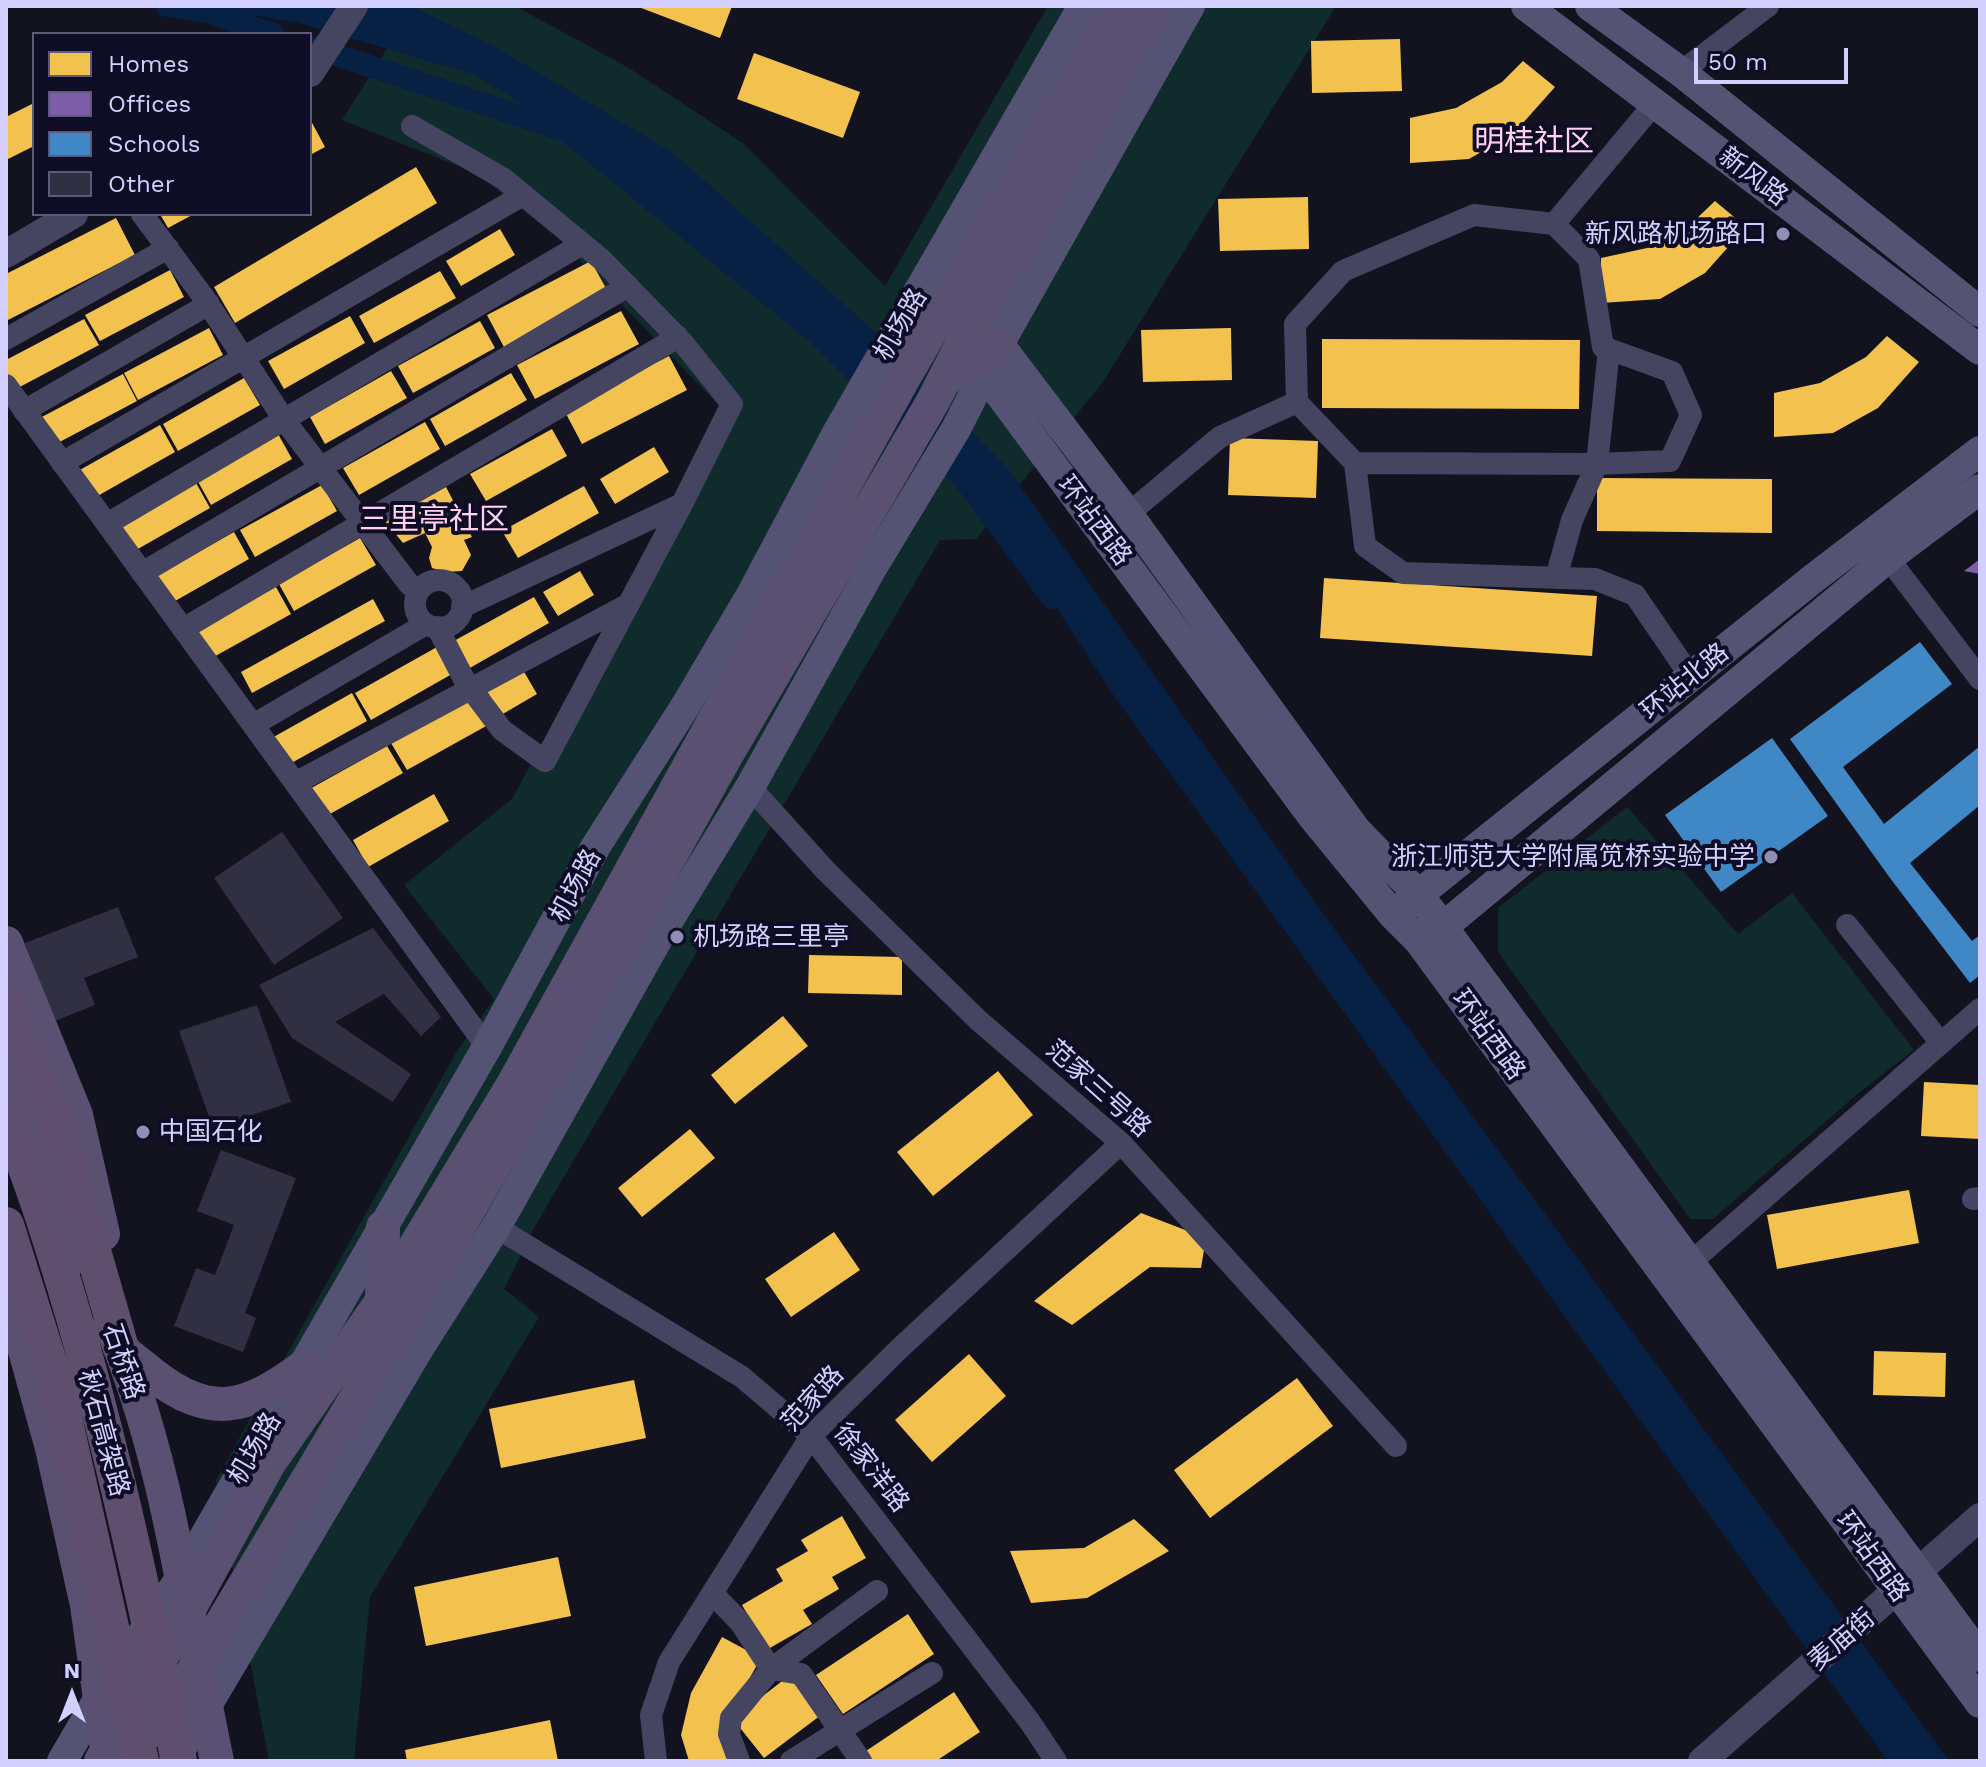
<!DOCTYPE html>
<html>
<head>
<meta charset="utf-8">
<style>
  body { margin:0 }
  #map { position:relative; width:1986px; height:1767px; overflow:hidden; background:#13121f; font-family:"Work Sans",sans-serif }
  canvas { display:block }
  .frame { position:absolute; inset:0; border:8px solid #d3d0ff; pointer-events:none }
  .legend { position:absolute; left:32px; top:32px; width:280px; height:184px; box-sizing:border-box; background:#0f0c25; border:2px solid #5d5a7c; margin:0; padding:10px 14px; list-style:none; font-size:24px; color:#d3d0ff }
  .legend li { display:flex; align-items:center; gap:16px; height:40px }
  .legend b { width:40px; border:2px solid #5d5a7c }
  .north { position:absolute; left:32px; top:1655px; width:80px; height:80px; -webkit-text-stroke:6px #0f0c25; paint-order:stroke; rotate:0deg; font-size:22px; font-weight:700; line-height:32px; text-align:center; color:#d3d0ff }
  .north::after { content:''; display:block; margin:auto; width:28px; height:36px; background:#d3d0ff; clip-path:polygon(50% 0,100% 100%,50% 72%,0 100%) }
  .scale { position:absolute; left:1694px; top:48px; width:154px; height:36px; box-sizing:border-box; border:4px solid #d3d0ff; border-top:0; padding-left:10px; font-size:24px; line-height:28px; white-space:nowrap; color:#d3d0ff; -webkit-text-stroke:6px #0f0c25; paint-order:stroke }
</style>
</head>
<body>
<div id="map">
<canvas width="1986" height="1767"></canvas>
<div class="frame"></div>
<ul class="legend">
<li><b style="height:22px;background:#f2c14e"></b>Homes</li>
<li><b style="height:22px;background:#7b5ea7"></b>Offices</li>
<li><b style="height:22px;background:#3f88c5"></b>Schools</li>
<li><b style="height:22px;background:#312f42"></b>Other</li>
</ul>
<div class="north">N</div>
<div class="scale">50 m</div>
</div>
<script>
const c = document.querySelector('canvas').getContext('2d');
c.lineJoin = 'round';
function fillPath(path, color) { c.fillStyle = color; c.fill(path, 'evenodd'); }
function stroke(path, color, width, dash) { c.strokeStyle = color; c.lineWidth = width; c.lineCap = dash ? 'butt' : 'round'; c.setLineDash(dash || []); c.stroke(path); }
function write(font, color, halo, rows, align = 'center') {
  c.font = font + ' "Work Sans","Noto Sans SC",sans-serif'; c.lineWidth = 8; c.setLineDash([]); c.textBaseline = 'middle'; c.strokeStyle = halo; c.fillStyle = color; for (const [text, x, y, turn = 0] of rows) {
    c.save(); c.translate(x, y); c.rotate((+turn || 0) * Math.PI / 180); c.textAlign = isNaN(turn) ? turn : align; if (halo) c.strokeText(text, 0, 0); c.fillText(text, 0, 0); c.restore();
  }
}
fillPath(new Path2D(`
  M 414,6 L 515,6 L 629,68 L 744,144 L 885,286 L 1048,6 L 1336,6 L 1103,382 L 976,539 L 940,540 L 535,1226 L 504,1289 L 539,1317 L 370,1597 L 354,1761 L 269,1761 L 216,1480 L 457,1051 L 494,999 L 404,885 L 512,799 L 722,409 L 559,239 L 476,173 L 342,120 Z
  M 1627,807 L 1738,934 L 1792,893 L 1914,1050 L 1861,1091 L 1713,1219 L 1690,1219 L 1498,952 L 1498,908 Z`), '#0f2b2b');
fillPath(new Path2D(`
  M 195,6 L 411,6 L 490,44 L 671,151 L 880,336 L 1009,470 L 1325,916 L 1949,1761 L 1888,1761 L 1114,696 L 964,466 L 649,185 L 476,75 L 295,22 Z`), '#072145');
fillPath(new Path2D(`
  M 636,6 L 732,6 L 720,38 Z
  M 1400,39 L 1402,91 L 1312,93 L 1311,41 Z
  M 754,53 L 860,92 L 843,138 L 737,99 Z
  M 1523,61 L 1555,87 L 1514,133 L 1469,159 L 1410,163 L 1410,118 L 1456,108 L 1502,82 Z
  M 34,103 L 34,146 L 6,160 L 6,117 Z
  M 310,119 L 325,147 L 310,155 Z
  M 416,167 L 437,203 L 235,323 L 214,287 Z
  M 1308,197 L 1309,249 L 1220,251 L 1218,199 Z
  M 1715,201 L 1746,227 L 1705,273 L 1660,299 L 1601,303 L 1601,258 L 1647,248 L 1693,222 Z
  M 160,214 L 194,214 L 168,228 Z
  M 116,218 L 135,255 L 6,321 L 6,274 Z
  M 500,229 L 515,255 L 461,286 L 446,261 Z
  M 591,261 L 609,294 L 505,349 L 487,315 Z
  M 170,270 L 184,297 L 100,341 L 85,315 Z
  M 440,271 L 456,298 L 374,343 L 359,316 Z
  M 621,311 L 639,344 L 535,399 L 517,365 Z
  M 350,316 L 365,343 L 284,389 L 268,361 Z
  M 84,319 L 99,345 L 14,390 L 6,376 L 6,360 Z
  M 480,321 L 495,348 L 413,393 L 398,366 Z
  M 209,328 L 223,355 L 138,400 L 124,373 Z
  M 1231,328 L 1232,380 L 1143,382 L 1141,330 Z
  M 1887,336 L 1919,362 L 1878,408 L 1833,433 L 1774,437 L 1774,393 L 1820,383 L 1866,357 Z
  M 1322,339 L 1580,340 L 1579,409 L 1322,408 Z
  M 669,356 L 687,390 L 582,444 L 564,410 Z
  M 391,371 L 407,398 L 325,444 L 310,417 Z
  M 511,373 L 527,400 L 445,446 L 430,419 Z
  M 123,374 L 137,401 L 52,446 L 38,419 Z
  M 244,378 L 260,405 L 178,451 L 163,424 Z
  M 425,422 L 440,449 L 359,495 L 343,468 Z
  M 160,425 L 175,452 L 94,498 L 78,471 Z
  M 552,429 L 567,456 L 486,501 L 470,474 Z
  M 277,432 L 292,459 L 211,505 L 196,478 Z
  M 1230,438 L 1318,441 L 1316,498 L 1228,495 Z
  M 654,447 L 669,472 L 615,504 L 600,479 Z
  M 1597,478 L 1772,479 L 1772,533 L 1597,531 Z
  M 195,481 L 210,508 L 129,554 L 114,526 Z
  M 322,485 L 337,511 L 255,557 L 240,530 Z
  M 584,486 L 599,513 L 518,558 L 502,531 Z
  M 446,487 L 472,537 L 464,540 L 471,555 L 462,571 L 446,572 L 432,568 L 429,558 L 432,547 L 425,533 L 403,543 L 385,521 Z
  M 234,532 L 249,559 L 168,605 L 153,578 Z
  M 360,538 L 376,565 L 294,611 L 279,584 Z
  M 580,571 L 594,595 L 558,616 L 543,592 Z
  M 1324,578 L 1597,596 L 1592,656 L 1320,638 Z
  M 276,587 L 291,614 L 210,659 L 194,632 Z
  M 534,597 L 549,623 L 468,669 L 452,642 Z
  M 373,599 L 385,621 L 252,693 L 241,672 Z
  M 437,647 L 452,674 L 371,720 L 355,693 Z
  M 523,670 L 537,694 L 501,715 L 487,691 Z
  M 352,693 L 367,721 L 286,766 L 270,739 Z
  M 473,697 L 488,725 L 407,770 L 391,743 Z
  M 387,746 L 403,773 L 321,819 L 306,791 Z
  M 434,794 L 449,821 L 368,867 L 353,840 Z
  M 809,955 L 902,957 L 902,995 L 808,993 Z
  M 783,1016 L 808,1046 L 735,1104 L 711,1075 Z
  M 998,1071 L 1033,1115 L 933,1196 L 897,1152 Z
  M 1924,1082 L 1980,1085 L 1980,1139 L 1921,1136 Z
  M 690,1129 L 715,1158 L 642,1217 L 618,1188 Z
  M 1909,1190 L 1919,1243 L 1777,1269 L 1767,1215 Z
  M 1141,1213 L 1206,1238 L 1201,1268 L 1150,1267 L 1072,1325 L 1034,1301 Z
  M 834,1232 L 860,1270 L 791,1317 L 765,1279 Z
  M 1874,1351 L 1946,1353 L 1945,1397 L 1873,1395 Z
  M 969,1354 L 1006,1396 L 932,1462 L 895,1420 Z
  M 1297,1378 L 1333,1426 L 1210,1518 L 1174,1470 Z
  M 634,1380 L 646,1438 L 501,1468 L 489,1409 Z
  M 842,1516 L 866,1558 L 832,1577 L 839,1589 L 803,1610 L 812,1624 L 768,1649 L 742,1605 L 783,1581 L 776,1569 L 808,1551 L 801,1540 Z
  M 1134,1519 L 1169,1551 L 1087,1598 L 1031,1603 L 1010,1551 L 1084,1548 Z
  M 558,1557 L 571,1616 L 426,1646 L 414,1587 Z
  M 908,1614 L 934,1654 L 843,1714 L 816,1675 Z
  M 722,1637 L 761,1658 L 721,1729 L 730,1761 L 689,1761 L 681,1735 L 691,1693 Z
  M 790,1675 L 821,1715 L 764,1758 L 733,1719 Z
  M 954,1692 L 980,1732 L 936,1761 L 868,1761 L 863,1753 Z
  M 550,1720 L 558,1761 L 407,1761 L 405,1750 Z`), '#f2c14e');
fillPath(new Path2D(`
  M 1980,559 L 1980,574 L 1964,571 Z`), '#7b5ea7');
fillPath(new Path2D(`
  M 1920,642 L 1952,684 L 1843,767 L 1884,824 L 1980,746 L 1980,805 L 1910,863 L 1972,941 L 1980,935 L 1980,975 L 1970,983 L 1890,878 L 1790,739 Z
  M 1772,738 L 1828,816 L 1721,892 L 1665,815 Z`), '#3f88c5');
stroke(new Path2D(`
  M 167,6 L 211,13 L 273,34
  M 310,46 L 568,132 L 815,332 L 964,479 L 1052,598`), '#072145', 22);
fillPath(new Path2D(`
  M 282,832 L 343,918 L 274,965 L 214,878 Z
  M 118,907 L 138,957 L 84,978 L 95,1005 L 55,1021 L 25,943 Z
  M 373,928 L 441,1017 L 421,1036 L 384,994 L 335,1022 L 411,1074 L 393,1102 L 292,1038 L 259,985 Z
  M 257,1005 L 291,1102 L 213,1128 L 179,1031 Z
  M 221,1150 L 296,1178 L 245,1313 L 256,1318 L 243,1352 L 174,1326 L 196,1268 L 215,1275 L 234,1225 L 197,1211 Z`), '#312f42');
stroke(new Path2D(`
  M 1681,72 L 1768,6
  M 412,126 L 504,179 L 601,259 L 684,344 L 732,404 L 682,504 L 545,761 L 502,730 L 465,681 L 437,627
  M 142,214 L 205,299 L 285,421 L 409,584 L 418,591
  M 1554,224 L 1655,103
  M 6,339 L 168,248
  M 6,385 L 487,1047
  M 24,411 L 209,304
  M 62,463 L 523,195
  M 1355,463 L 1597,464 L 1670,461 L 1691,415 L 1672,372 L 1603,347 L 1589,259 L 1554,224 L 1474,215 L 1343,271 L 1295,324 L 1297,402 L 1355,463 L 1365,546 L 1403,573 L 1595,579 L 1635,595 L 1691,677
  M 1128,514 L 1220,437 L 1297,402
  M 107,524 L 582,244
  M 1888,558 L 1980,679
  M 142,573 L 628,286
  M 1556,578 L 1572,520 L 1597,464 L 1609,349
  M415 604a24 24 0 1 1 48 0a24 24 0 1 1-48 0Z
  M 462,607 L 682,504
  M 183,629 L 678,337
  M 253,725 L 426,624
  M 295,783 L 629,604
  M 750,787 L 826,871 L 978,1020 L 1121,1143 L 1396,1446
  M 1847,925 L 1941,1043
  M 1973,1199 L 1980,1198
  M 496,1227 L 742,1377 L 811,1436 L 1030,1722 L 1056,1761
  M 1690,1263 L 1980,1009
  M 713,1594 L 740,1622 L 771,1669 L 801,1674 L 861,1761
  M 656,1761 L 651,1715 L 669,1662 L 811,1436 L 899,1349 L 1121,1143
  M 739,1761 L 729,1734 L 731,1718 L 771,1669 L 877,1591
  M 791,1761 L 932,1673`), '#454561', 22);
stroke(new Path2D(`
  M 310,73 L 354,6
  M 6,254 L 74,214
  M 1702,1761 L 1980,1517`), '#454561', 28);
stroke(new Path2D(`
  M 1526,6 L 1980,350
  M 1590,6 L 1681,72 L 1980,312
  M 999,344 L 1128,514 L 1356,830 L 1418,894 L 1443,927 L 1980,1657
  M 985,374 L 1312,816 L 1393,915 L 1419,941 L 1980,1703
  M 1404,906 L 1814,578 L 1980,451
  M 1428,936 L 1443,927 L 1888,558 L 1980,489
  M 62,1761 L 100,1696 L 181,1577 L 487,1047 L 596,846 L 686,705 L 752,593 L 837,433 L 1083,6
  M 174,1761 L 418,1350 L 496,1227 L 664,928 L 750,787 L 872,568 L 956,429 L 999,344 L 1190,6`), '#545373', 30);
stroke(new Path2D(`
  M 947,378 L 999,344
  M 6,943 L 76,1115 L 103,1234
  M 6,1074 L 81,1256
  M 6,1282 L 52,1448 L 87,1605 L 108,1757
  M 382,1298 L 383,1227
  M 110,1323 C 169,1462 186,1615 217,1761
  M 120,1346 C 127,1356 142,1365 152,1374 C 211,1420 246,1409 302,1368
  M 158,1730 L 466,1214 L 596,989 L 727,754 L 932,403 L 964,341 L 1155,6
  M 101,1761 L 188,1611 L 269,1463 L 382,1301 L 514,1083 L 903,379 L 1119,6`), '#5a5071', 34);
stroke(new Path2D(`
  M 6,1007 L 57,1126 L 121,1348
  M 6,1112 C 19,1150 34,1188 46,1226 C 103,1401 141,1582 179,1761
  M 6,1225 L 58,1391 L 141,1761`), '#5f4f6e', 36);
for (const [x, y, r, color] of [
  [1783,234,8,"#908eb1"],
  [1771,857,8,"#908eb1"],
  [677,937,8,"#908eb1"],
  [143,1132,8,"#908eb1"]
]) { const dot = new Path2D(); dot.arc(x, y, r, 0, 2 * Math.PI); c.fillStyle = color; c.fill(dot); stroke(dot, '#0f0c25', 3); }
write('26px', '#d3d0ff', '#0f0c25', [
  ["新风路",1753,177,37],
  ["机场路",901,325,-60],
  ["环站西路",1094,521,53],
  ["环站北路",1685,682,-39],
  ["机场路",576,886,-62],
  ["环站西路",1488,1035,54],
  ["范家三号路",1098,1089,42],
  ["石桥路",123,1362,71],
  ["范家路",813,1399,-48],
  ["秋石高架路",103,1433,75],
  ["机场路",255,1449,-60],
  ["徐家洋路",871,1468,52],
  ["环站西路",1872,1557,54],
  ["麦庙街",1842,1640,-41]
]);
write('26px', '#d3d0ff', '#0f0c25', [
  ["新风路机场路口",1767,234],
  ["浙江师范大学附属笕桥实验中学",1755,857],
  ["机场路三里亭",693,937,"left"],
  ["中国石化",159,1132,"left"]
], 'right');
write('30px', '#ffd2f0', '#0f0c25', [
  ["明桂社区",1534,142],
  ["三里亭社区",434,520]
]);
</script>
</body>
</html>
